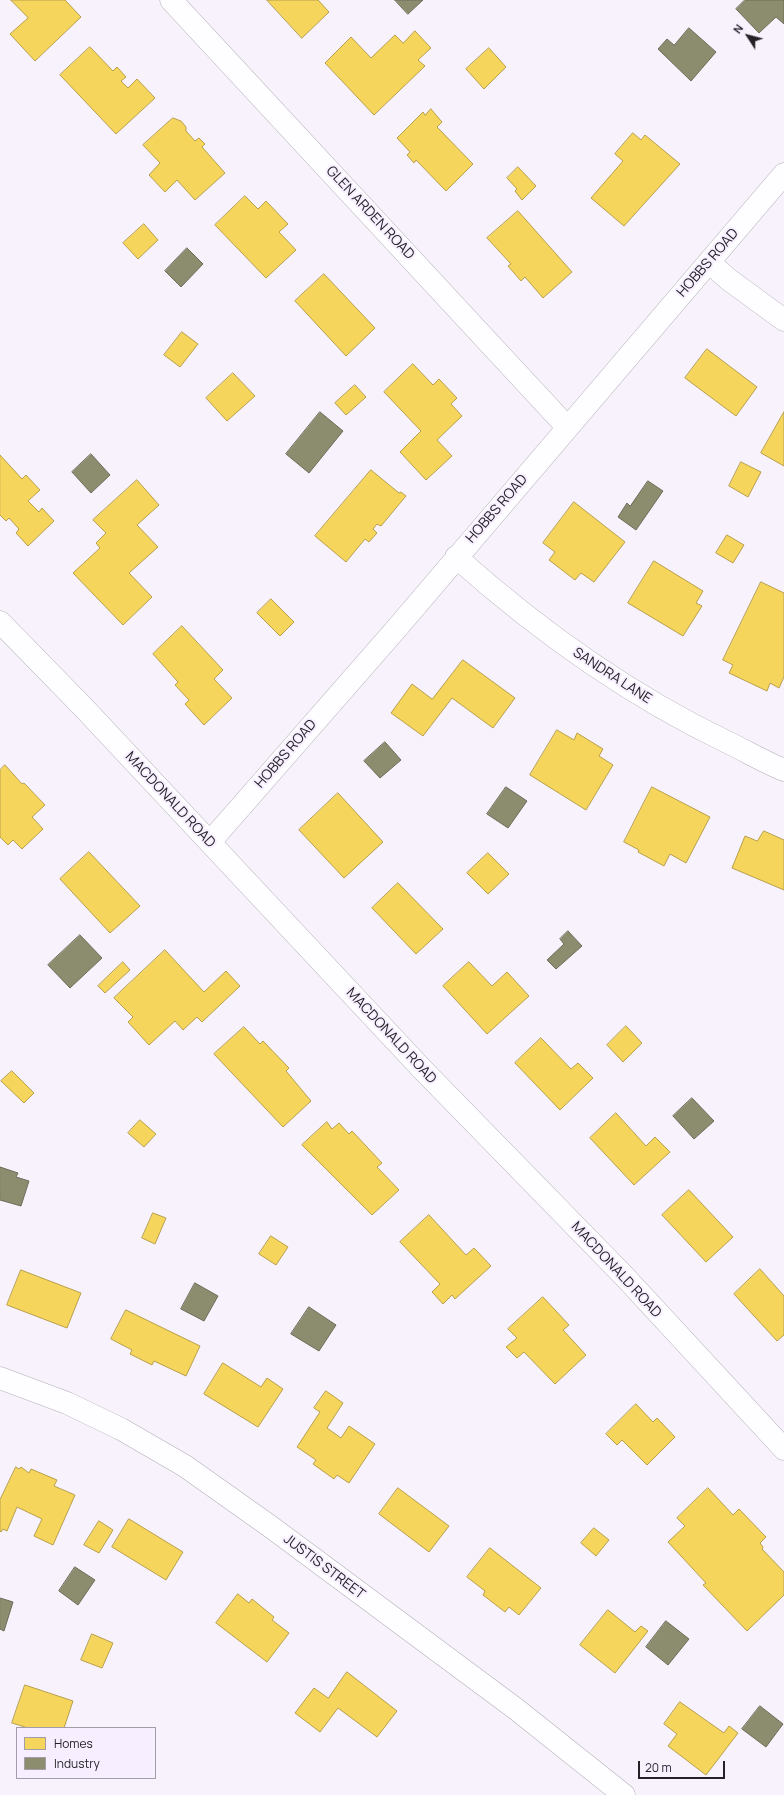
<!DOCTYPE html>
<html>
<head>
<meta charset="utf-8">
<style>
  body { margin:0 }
  #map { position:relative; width:784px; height:1795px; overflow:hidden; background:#f7f2fc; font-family:Manrope,sans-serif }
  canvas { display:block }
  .legend { position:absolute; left:16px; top:1727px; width:140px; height:52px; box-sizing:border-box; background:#f7efff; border:1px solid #a39da9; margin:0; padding:5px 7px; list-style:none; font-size:12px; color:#252227 }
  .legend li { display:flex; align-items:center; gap:8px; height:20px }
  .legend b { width:20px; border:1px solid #a39da9 }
  .north { position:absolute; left:728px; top:16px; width:40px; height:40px; -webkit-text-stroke:3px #f7efff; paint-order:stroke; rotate:306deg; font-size:11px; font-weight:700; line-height:16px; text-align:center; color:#252227 }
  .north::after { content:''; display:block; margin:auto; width:14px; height:18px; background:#252227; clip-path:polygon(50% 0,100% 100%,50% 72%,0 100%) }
  .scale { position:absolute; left:638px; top:1761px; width:87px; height:18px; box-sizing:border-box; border:2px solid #252227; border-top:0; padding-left:5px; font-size:12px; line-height:14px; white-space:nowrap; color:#252227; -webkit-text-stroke:3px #f7efff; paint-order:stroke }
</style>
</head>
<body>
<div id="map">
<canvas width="784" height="1795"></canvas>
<ul class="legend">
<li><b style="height:11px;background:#f6d55c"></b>Homes</li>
<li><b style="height:11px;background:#8c8c6e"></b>Industry</li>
</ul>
<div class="north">N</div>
<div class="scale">20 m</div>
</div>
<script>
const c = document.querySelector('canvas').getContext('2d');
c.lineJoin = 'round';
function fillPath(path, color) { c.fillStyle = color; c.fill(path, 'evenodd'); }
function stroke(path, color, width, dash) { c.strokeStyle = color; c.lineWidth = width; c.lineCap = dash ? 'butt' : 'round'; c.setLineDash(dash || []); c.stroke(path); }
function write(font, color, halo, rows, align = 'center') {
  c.font = font + ' Manrope,sans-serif'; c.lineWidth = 4; c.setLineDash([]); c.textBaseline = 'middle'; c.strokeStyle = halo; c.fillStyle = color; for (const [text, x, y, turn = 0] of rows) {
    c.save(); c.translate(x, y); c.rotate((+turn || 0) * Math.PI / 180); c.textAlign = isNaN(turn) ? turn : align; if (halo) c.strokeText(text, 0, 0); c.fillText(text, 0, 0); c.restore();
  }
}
const homes = new Path2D(`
  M 11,0 L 65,0 L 81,17 L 35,61 L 10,34 L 28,18 Z
  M 267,0 L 318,0 L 329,12 L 302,38 Z
  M 415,31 L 431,48 L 418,60 L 425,66 L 374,115 L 325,63 L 351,37 L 371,58 L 395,35 L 403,43 Z
  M 90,47 L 113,71 L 117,67 L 126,77 L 121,81 L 128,88 L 137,79 L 155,98 L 116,134 L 60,75 Z
  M 489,48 L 506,67 L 484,89 L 466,69 Z
  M 431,109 L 442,122 L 437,127 L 473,164 L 446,191 L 416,160 L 414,163 L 407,155 L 410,152 L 397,138 L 423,112 L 425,115 Z
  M 173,118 L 181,121 L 186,127 L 186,131 L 195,141 L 199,138 L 205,144 L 202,147 L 225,173 L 195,200 L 177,180 L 165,192 L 149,175 L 160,163 L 143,145 Z
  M 633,133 L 641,140 L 645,135 L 680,164 L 624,226 L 591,198 L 623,161 L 615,154 Z
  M 518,167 L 536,186 L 522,200 L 515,191 L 517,189 L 507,178 Z
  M 245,196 L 258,209 L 266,201 L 288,224 L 279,232 L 296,250 L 266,278 L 215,225 Z
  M 518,211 L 572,272 L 543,298 L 525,277 L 521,281 L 508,266 L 511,264 L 487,238 Z
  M 144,224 L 158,240 L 138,259 L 123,243 Z
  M 324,274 L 375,328 L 346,356 L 295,301 Z
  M 182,332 L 198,344 L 180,367 L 164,355 Z
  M 707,349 L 757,387 L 736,416 L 685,378 Z
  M 413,364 L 433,385 L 439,379 L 457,398 L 451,404 L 462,416 L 437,440 L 452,456 L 426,480 L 400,452 L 421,431 L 384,392 Z
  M 233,373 L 255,396 L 227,421 L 206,398 Z
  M 355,385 L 366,397 L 346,415 L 335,403 Z
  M 784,412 L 784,466 L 761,453 Z
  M 0,455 L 22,479 L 26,475 L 40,490 L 28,501 L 39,512 L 42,508 L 54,521 L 28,546 L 16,533 L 19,529 L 9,518 L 6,521 L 0,515 Z
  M 741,462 L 761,472 L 748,497 L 729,486 Z
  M 371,470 L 399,493 L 401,492 L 406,496 L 381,526 L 377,524 L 373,529 L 377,533 L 369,542 L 365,539 L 346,562 L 315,536 Z
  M 137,480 L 159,505 L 137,525 L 158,547 L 129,573 L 152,597 L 123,625 L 73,573 L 100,548 L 96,543 L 106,533 L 93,520 Z
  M 574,502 L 625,542 L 594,582 L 581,573 L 575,580 L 549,560 L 555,552 L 543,543 Z
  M 727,535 L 744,545 L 733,563 L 716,553 Z
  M 654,561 L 703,591 L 696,603 L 702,606 L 683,636 L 628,603 Z
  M 761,582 L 784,593 L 784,677 L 779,688 L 770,683 L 767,691 L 729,673 L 733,665 L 723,660 Z
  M 271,599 L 294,622 L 280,636 L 257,613 Z
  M 182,626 L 223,670 L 214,679 L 232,698 L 204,725 L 185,704 L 189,700 L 175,685 L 178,682 L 153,654 Z
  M 463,660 L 515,698 L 493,728 L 452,698 L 423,736 L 391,713 L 412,684 L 432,699 Z
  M 557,730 L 574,740 L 577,733 L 603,749 L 599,756 L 613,765 L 586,810 L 530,775 Z
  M 5,765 L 22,784 L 24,783 L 45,805 L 32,817 L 43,829 L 22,849 L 13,840 L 8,845 L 0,837 L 0,770 Z
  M 652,787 L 710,817 L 686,863 L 670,854 L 664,866 L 638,852 L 639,850 L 624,842 Z
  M 338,793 L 383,842 L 344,878 L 299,830 Z
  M 764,831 L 784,840 L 784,890 L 732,868 L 745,836 L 757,841 Z
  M 89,852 L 140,906 L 110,933 L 60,879 Z
  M 488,853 L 509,874 L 488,894 L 467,873 Z
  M 398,883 L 443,929 L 416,954 L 372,908 Z
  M 165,950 L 204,992 L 226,971 L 240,986 L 202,1022 L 197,1017 L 183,1030 L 175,1021 L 149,1045 L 128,1022 L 133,1017 L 114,998 Z
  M 123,962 L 130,970 L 105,993 L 98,986 Z
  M 469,962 L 492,986 L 507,972 L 529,996 L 487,1034 L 443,986 Z
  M 626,1026 L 642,1043 L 623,1062 L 607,1045 Z
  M 244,1027 L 260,1044 L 263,1041 L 289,1068 L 286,1071 L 311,1101 L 283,1127 L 214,1054 Z
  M 541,1038 L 571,1069 L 578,1063 L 593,1078 L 560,1110 L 515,1063 Z
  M 12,1071 L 34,1093 L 24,1103 L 1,1081 Z
  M 616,1113 L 646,1146 L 655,1137 L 670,1152 L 634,1185 L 590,1138 Z
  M 140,1120 L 156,1134 L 144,1147 L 128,1133 Z
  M 327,1122 L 332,1129 L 339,1123 L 349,1134 L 352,1131 L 382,1163 L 377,1167 L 399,1190 L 372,1215 L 302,1145 Z
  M 689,1190 L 733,1237 L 706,1262 L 662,1215 Z
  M 153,1213 L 166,1218 L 155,1244 L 142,1238 Z
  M 429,1215 L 466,1255 L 474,1248 L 491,1266 L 455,1299 L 452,1295 L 443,1304 L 432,1292 L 440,1284 L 400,1242 Z
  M 271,1236 L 288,1247 L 276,1265 L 259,1254 Z
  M 760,1269 L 784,1296 L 784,1335 L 777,1341 L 734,1294 Z
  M 21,1270 L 81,1293 L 67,1328 L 7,1305 Z
  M 543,1297 L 569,1325 L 563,1330 L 586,1355 L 555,1384 L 524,1352 L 517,1358 L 506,1347 L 517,1338 L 508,1329 Z
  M 126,1310 L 200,1346 L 186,1376 L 154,1361 L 152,1365 L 130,1354 L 132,1350 L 111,1339 Z
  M 223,1363 L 261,1387 L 267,1378 L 283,1389 L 258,1427 L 204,1394 Z
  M 326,1391 L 343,1403 L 327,1428 L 341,1438 L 349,1426 L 375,1444 L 349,1483 L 337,1475 L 334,1479 L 313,1464 L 316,1460 L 297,1447 L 320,1412 L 314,1408 Z
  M 636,1404 L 653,1422 L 657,1418 L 675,1437 L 647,1465 L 622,1440 L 617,1445 L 606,1434 Z
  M 16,1467 L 19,1469 L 21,1467 L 29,1473 L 31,1469 L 57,1480 L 54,1486 L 75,1495 L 53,1545 L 34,1536 L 42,1519 L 17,1507 L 7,1531 L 3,1529 L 1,1532 L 0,1531 L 0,1500 Z
  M 398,1488 L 449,1526 L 429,1552 L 379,1514 Z
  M 708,1488 L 733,1515 L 739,1509 L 766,1537 L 760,1543 L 763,1547 L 762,1549 L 784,1572 L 784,1595 L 747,1631 L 703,1585 L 706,1583 L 668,1542 L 685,1526 L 677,1518 Z
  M 129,1519 L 183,1552 L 166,1580 L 112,1547 Z
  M 99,1521 L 113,1530 L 99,1553 L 84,1545 Z
  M 594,1528 L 609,1540 L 596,1556 L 581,1543 Z
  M 490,1548 L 541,1588 L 519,1615 L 509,1607 L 505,1612 L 483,1595 L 485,1591 L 467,1577 Z
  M 238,1594 L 249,1603 L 252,1599 L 274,1617 L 272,1620 L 289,1633 L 267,1662 L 216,1623 Z
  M 608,1610 L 635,1632 L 641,1626 L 648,1631 L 615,1673 L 580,1645 Z
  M 92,1634 L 113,1643 L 102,1668 L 81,1660 Z
  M 347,1672 L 397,1711 L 377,1737 L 338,1708 L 320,1732 L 295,1713 L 314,1688 L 328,1698 Z
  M 25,1685 L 73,1701 L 64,1728 L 28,1728 L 12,1723 Z
  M 680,1702 L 724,1733 L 729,1726 L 738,1733 L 706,1775 L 668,1746 L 677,1734 L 664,1724 Z`);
fillPath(homes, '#f6d55c');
stroke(homes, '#b79f4c', 1);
const industry = new Path2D(`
  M 395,0 L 423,0 L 408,14 Z
  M 745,0 L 784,0 L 784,24 L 776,17 L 759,33 L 736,9 Z
  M 689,28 L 716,52 L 691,81 L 658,49 L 667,39 L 674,45 Z
  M 187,248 L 203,264 L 181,287 L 165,271 Z
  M 320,412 L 343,431 L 309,473 L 286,454 Z
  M 91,454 L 110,475 L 91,493 L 72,472 Z
  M 648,481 L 663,491 L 636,530 L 618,517 L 627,503 L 630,506 Z
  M 385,742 L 401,760 L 380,778 L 364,761 Z
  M 506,787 L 527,801 L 508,828 L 487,814 Z
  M 568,931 L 582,946 L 556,969 L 547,960 L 564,944 L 560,939 Z
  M 80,935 L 102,958 L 70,988 L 48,965 Z
  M 692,1098 L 714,1121 L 694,1139 L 673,1116 Z
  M 0,1167 L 18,1173 L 16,1177 L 29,1181 L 21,1206 L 0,1200 Z
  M 195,1283 L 218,1296 L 204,1321 L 181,1309 Z
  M 309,1307 L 336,1325 L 319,1351 L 291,1334 Z
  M 75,1567 L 95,1580 L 78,1605 L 59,1591 Z
  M 0,1598 L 13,1602 L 4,1631 L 0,1629 Z
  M 666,1621 L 689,1639 L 668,1665 L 646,1647 Z
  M 760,1706 L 783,1724 L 766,1747 L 742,1729 Z`);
fillPath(industry, '#8c8c6e');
stroke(industry, '#6d6c59', 1);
const street = new Path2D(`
  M 171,0 L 567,427
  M 709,262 L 728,279 L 784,320
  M 456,557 C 538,630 627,694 727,742 C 746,751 764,762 784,770
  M 0,622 L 84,708 L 422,1069 L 625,1277 L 784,1449
  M 210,842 L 397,628 L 784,174
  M 0,1378 L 67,1403 L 121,1429 L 185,1466 L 271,1527 L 516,1709 L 624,1795`);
stroke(street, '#b2afb6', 23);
stroke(street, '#fefdff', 22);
write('14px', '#252227', '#f7efff', [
  ["GLEN ARDEN ROAD",370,213,47],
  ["HOBBS ROAD",708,263,-49],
  ["HOBBS ROAD",497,509,-49],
  ["SANDRA LANE",612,676,33],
  ["HOBBS ROAD",286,754,-49],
  ["MACDONALD ROAD",170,800,47],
  ["MACDONALD ROAD",391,1036,47],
  ["MACDONALD ROAD",616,1270,47],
  ["JUSTIS STREET",324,1567,37]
]);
</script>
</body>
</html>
